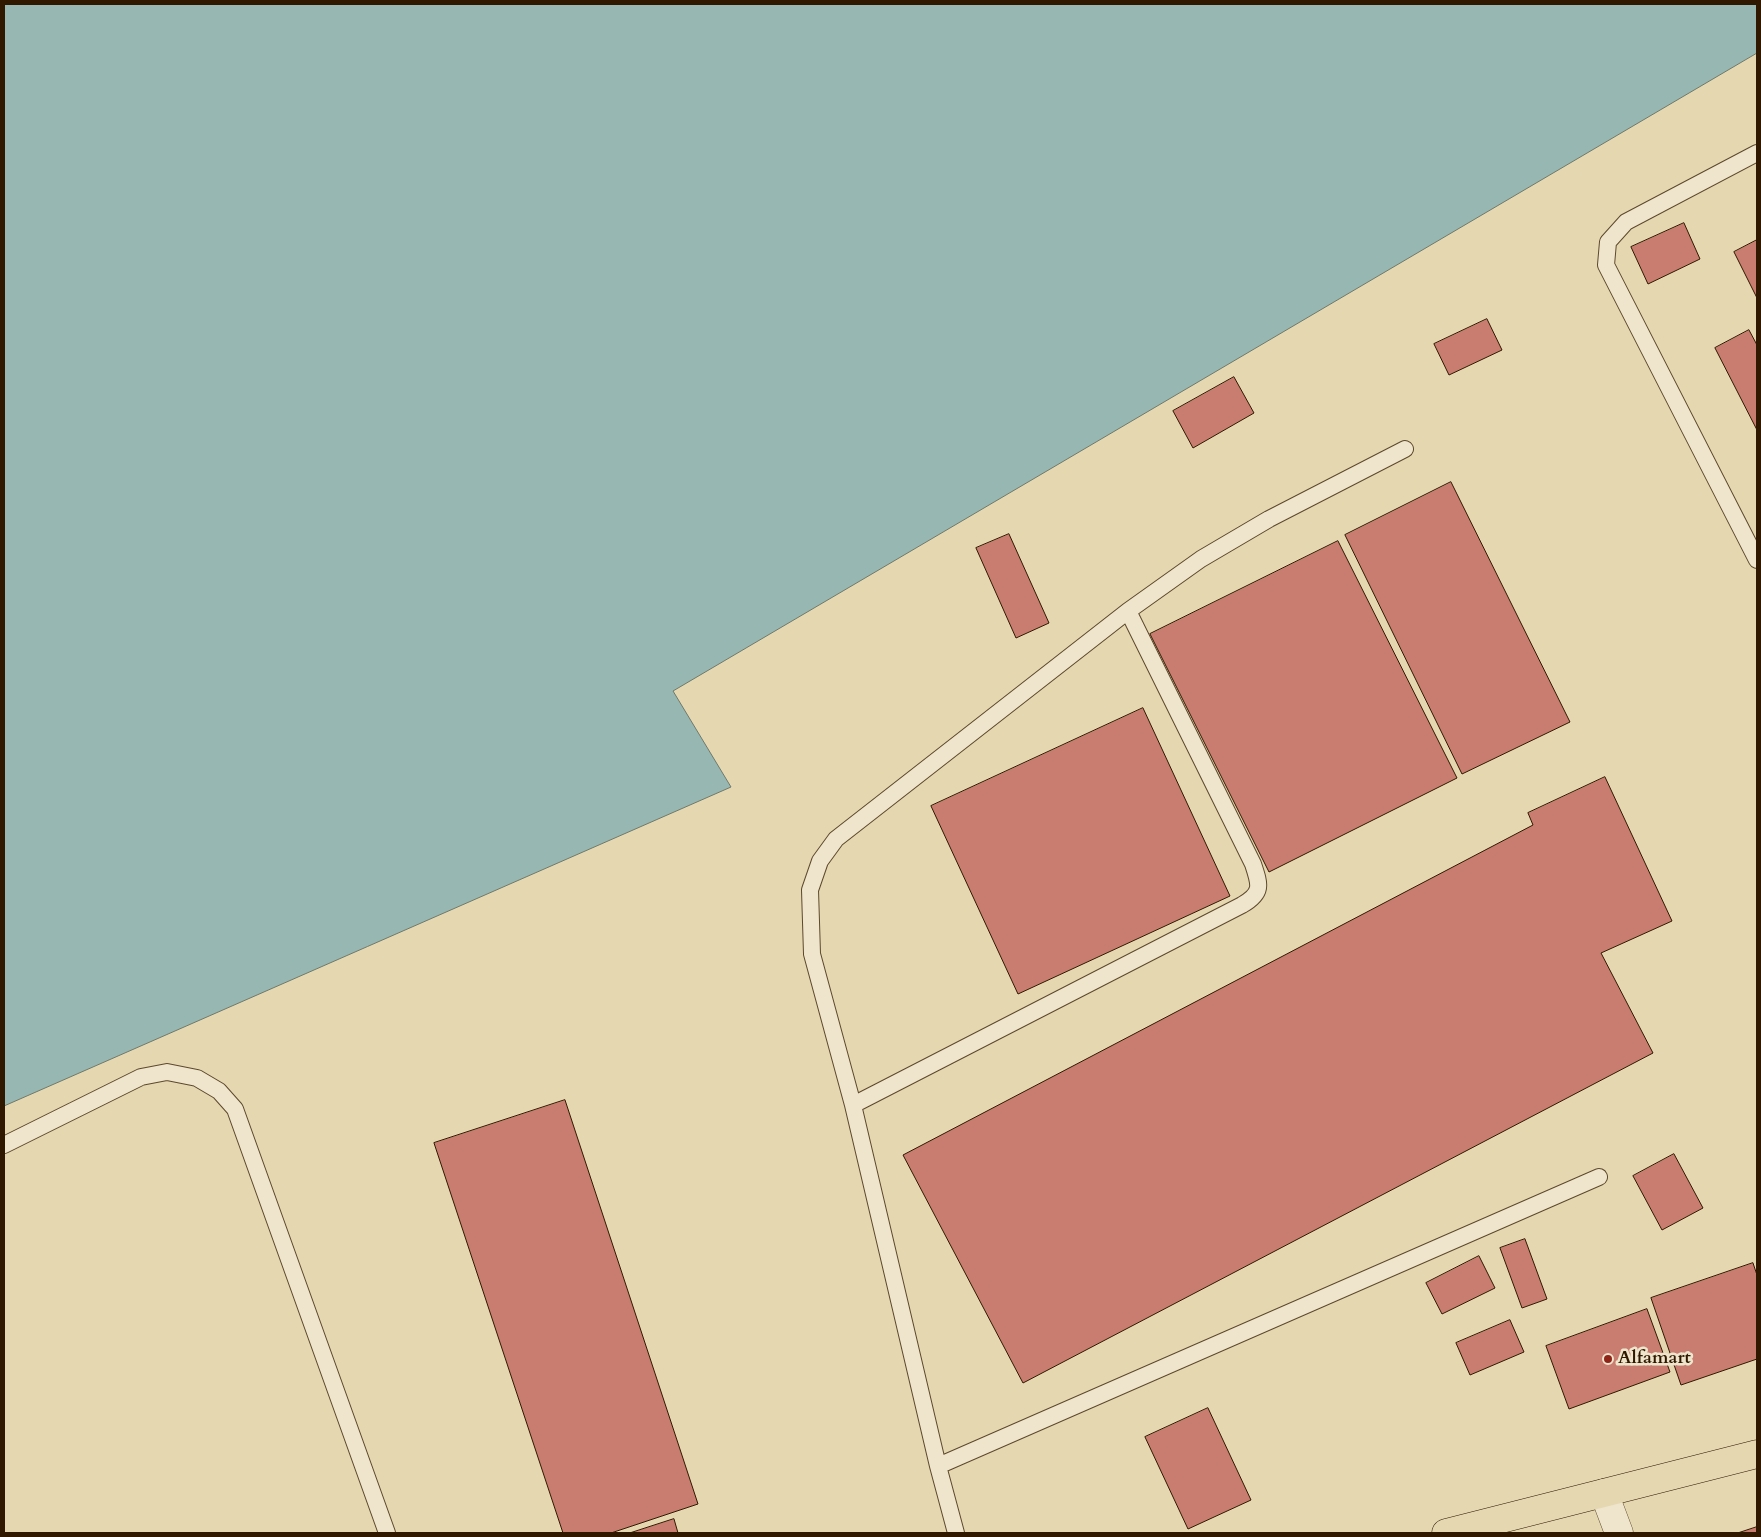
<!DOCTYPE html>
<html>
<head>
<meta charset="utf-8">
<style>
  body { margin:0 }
  #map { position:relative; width:1761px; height:1537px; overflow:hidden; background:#e5d7b0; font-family:Cardo,serif }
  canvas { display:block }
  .frame { position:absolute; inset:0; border:5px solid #301800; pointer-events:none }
</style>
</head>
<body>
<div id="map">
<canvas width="1761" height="1537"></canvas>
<div class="frame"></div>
</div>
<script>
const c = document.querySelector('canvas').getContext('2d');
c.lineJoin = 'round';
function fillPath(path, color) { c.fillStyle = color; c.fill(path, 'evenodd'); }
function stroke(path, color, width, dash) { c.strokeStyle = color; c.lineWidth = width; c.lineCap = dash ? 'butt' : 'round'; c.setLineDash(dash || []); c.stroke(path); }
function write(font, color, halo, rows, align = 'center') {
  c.font = font + ' Cardo,serif'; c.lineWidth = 5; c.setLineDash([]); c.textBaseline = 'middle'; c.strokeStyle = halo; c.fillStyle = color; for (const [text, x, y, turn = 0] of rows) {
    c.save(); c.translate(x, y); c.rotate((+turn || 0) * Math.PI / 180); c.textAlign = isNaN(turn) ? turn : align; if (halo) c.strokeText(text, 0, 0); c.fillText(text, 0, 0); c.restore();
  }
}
const water = new Path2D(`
  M 4,4 L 1757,4 L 1757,53 L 673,691 L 731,787 L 4,1106 Z`);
fillPath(water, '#97b8b2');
stroke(water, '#6e786b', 1);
const building = new Path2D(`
  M 1684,223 L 1700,259 L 1648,284 L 1631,247 Z
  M 1757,240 L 1757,298 L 1734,252 Z
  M 1487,319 L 1502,350 L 1449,375 L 1434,344 Z
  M 1749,330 L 1757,345 L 1757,430 L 1715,348 Z
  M 1234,377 L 1254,413 L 1193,448 L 1173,411 Z
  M 1451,482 L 1570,722 L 1462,774 L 1345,535 Z
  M 1009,534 L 1049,623 L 1016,638 L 976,548 Z
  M 1338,541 L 1457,778 L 1269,872 L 1150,634 Z
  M 1143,708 L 1230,896 L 1018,994 L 931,806 Z
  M 1605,777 L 1672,921 L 1601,953 L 1653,1053 L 1023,1383 L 903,1155 L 1533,825 L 1528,813 Z
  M 565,1100 L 698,1504 L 611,1533 L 563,1533 L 434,1143 Z
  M 1674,1154 L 1703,1208 L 1662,1230 L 1633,1176 Z
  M 1525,1239 L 1547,1299 L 1522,1308 L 1500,1248 Z
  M 1479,1256 L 1495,1288 L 1442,1314 L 1426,1283 Z
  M 1753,1263 L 1757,1275 L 1757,1359 L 1681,1385 L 1651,1298 Z
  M 1647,1309 L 1670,1372 L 1569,1409 L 1546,1346 Z
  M 1510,1320 L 1524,1352 L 1470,1375 L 1456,1343 Z
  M 1208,1408 L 1251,1500 L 1188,1529 L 1145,1437 Z
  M 674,1519 L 678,1533 L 630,1533 Z
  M 1757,1527 L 1757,1533 L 1738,1533 Z`);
fillPath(building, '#c87d70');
stroke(building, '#301800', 1);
const lane = new Path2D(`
  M 1757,153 L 1626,222 L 1608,242 L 1606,265 L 1757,560
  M 853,1105 L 1242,905 C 1263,893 1260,885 1253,864 L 1128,611
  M 4,1145 L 141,1077 L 167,1072 L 197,1078 L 219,1091 L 235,1109 L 387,1533
  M 938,1466 L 1599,1177
  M 956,1533 L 938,1466 L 853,1105 L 812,954 L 810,890 L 820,861 L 836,839 L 1128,611 L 1201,559 L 1269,519 L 1405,449`);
const street = new Path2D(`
  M 1604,1493 L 1619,1533`);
const highway = new Path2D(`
  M 1446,1533 L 1757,1454`);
stroke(lane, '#5d482c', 18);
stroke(street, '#5d482c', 29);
stroke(highway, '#301800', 29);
stroke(lane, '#eee5cc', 16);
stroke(street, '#eee5cc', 28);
stroke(highway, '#e5d7b0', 28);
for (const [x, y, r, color] of [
  [1608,1359,5,"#8f2418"]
]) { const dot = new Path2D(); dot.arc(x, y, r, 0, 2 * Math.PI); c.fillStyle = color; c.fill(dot); stroke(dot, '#eee5cc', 2); }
write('bold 18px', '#301800', '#eee5cc', [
  ["Alfamart",1618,1359]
], 'left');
</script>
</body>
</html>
